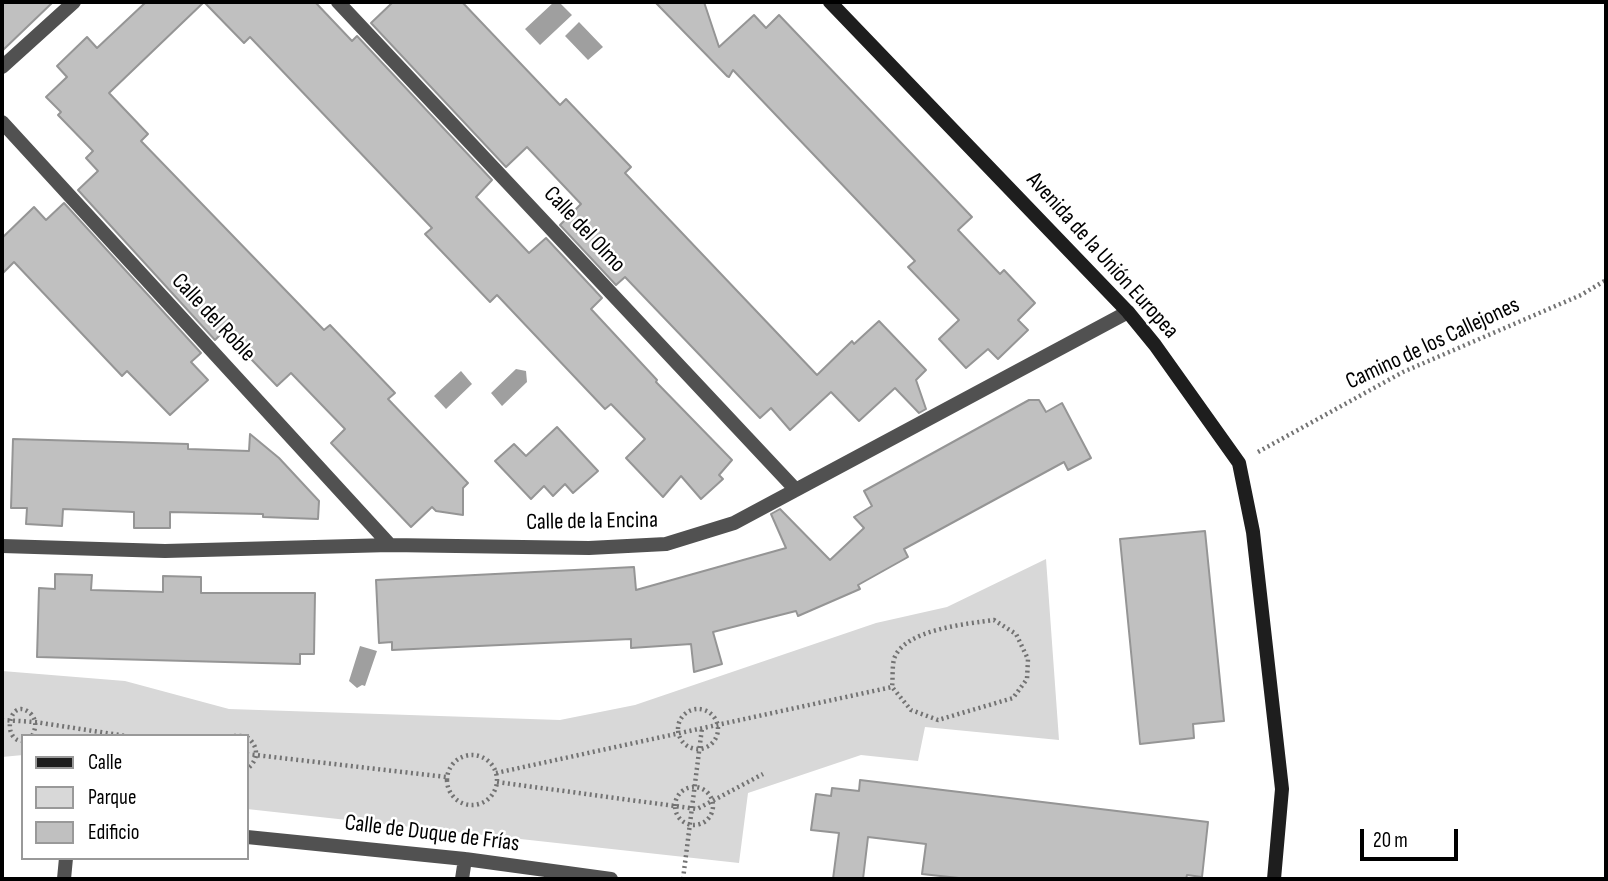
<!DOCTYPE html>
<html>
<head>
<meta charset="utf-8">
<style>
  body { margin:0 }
  #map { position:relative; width:1608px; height:881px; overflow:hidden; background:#fff; font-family:"Sofia Sans Condensed",sans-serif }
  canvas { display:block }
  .frame { position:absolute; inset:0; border:4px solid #000; pointer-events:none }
  .legend { position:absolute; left:21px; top:734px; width:228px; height:126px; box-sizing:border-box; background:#fff; border:2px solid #999; margin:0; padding:9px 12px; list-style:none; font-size:21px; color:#000 }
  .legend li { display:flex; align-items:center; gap:14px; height:35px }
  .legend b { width:35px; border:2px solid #999 }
  .scale { position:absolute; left:1360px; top:829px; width:98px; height:32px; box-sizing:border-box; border:4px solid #000; border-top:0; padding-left:9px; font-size:21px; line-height:24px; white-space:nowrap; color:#000; -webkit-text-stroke:5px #fff; paint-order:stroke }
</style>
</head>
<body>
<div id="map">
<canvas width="1608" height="881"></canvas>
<div class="frame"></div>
<ul class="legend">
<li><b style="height:9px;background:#1e1e1e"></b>Calle</li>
<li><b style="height:19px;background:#d8d8d8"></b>Parque</li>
<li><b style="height:19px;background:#c0c0c0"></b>Edificio</li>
</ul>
<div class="scale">20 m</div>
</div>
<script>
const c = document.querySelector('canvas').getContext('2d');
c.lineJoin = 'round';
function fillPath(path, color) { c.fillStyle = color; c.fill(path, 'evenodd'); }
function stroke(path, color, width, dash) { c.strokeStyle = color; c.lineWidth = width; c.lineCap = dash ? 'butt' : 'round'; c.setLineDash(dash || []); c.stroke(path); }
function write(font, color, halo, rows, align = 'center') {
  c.font = font + ' "Sofia Sans Condensed",sans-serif'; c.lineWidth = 5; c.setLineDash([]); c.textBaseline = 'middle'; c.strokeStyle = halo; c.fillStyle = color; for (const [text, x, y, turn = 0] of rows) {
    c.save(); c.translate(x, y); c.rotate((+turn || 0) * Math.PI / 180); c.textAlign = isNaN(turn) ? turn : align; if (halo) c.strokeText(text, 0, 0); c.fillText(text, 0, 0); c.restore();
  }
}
fillPath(new Path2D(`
  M 1046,559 L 1059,740 L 925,727 L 918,761 L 861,755 L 748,793 L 739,863 L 247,809 L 247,736 L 23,736 L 23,755 L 2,757 L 2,671 L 125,681 L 229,709 L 560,720 L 635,705 L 876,623 L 947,607 Z`), '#d8d8d8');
fillPath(new Path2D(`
  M 554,2 L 559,2 L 572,15 L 540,45 L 525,29 Z
  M 579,22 L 603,47 L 588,60 L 565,36 Z
  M 516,369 L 526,371 L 527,382 L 502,406 L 491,393 Z
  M 461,371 L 472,384 L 446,409 L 434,396 Z
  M 360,646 L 377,651 L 365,686 L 362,685 L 357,688 L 349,681 Z`), '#9f9f9f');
const building = new Path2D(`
  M 2,2 L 53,2 L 2,51 Z
  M 146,2 L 315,2 L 352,41 L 357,36 L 492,180 L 476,197 L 529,253 L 546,238 L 602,298 L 591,309 L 657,380 L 656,382 L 732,460 L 719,475 L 723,479 L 701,499 L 681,476 L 663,497 L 626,458 L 645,439 L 611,404 L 605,409 L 497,295 L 490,302 L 425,234 L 432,228 L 250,37 L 244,43 L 204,2 L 109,93 L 148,134 L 141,141 L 324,330 L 330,325 L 395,393 L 388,399 L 468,483 L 463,488 L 463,515 L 436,511 L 432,507 L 411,527 L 331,443 L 345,429 L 291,373 L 277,386 L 224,331 L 215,340 L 78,190 L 98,171 L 86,158 L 93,151 L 58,115 L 61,112 L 46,97 L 67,77 L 57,66 L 87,37 L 97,48 Z
  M 393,2 L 462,2 L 560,105 L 566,99 L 631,167 L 625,173 L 817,375 L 852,341 L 854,344 L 879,321 L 926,370 L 916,380 L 926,409 L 919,413 L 895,388 L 859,421 L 831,392 L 790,430 L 771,408 L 760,418 L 625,277 L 616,285 L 560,225 L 581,204 L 527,147 L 506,167 L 371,23 Z
  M 655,2 L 704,2 L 719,47 L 754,15 L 766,28 L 779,15 L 972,217 L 958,230 L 1000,274 L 1004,270 L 1035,303 L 1018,320 L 1028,330 L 998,359 L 988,349 L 966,368 L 939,339 L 959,320 L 908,267 L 915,261 L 733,70 L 729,77 L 727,76 Z
  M 64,203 L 201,353 L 191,362 L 208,380 L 170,415 L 127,371 L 122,376 L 14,262 L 2,274 L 2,238 L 34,207 L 46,220 Z
  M 1029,400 L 1039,400 L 1046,412 L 1062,403 L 1091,458 L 1068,470 L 1064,462 L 904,549 L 908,557 L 858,585 L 860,589 L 798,616 L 796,611 L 713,632 L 722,664 L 694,672 L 691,644 L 631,648 L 631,639 L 392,650 L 392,642 L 379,643 L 376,580 L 634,567 L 636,590 L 786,548 L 771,514 L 780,509 L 830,560 L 864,528 L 854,517 L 872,506 L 864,491 Z
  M 557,427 L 598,471 L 573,493 L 565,484 L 553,496 L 544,486 L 531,499 L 495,461 L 514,444 L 526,456 Z
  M 250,434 L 279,458 L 319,501 L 318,519 L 263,517 L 263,514 L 170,512 L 170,528 L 134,528 L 134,512 L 63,509 L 62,526 L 26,524 L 27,508 L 11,508 L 13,439 L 188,444 L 188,449 L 249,451 Z
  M 1205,531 L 1224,721 L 1193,724 L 1194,738 L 1140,744 L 1120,539 Z
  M 55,574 L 92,575 L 91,590 L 163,592 L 163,576 L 201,577 L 201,593 L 315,593 L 314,654 L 300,654 L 300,664 L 37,657 L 39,588 L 55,589 Z
  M 860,780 L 1208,822 L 1202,877 L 1187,875 L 1186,879 L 968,879 L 922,874 L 926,844 L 868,837 L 863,879 L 833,879 L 839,833 L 811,830 L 816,794 L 831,796 L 832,788 L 859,791 Z`);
fillPath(building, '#c0c0c0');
stroke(building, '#959595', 2);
stroke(new Path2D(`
  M 1258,452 L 1403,372 L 1581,295 L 1606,280
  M678 729a20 20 0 1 1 40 0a20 20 0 1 1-40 0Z
  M 2,720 L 35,722 L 126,736
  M 234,736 L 244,736
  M 247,737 C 259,746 259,760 247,769
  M 23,741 C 0,741 10,694 31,714 C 37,721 36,728 32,736
  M 247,754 L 446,777
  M447 780a25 25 0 1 1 50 0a25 25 0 1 1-50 0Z
  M 496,773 L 892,687 L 911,710 L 938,720 L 1013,698 L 1027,679 L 1028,659 L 1016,634 L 994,620 C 967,624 904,629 894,659 C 892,667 893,679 892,687
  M 497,782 L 697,809 L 763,774
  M675 806a19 19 0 1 1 38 0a19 19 0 1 1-38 0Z
  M 683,879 L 702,728`), '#737373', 4.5, [2, 3.5]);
stroke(new Path2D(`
  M 338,2 L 796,490
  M 2,67 L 74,2
  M 2,122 L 390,545
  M 2,546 L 165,551 L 390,545 L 589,548 L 666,544 L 734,523 L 1128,312
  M 247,837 L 465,859 L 611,879
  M 64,879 L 66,858
  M 462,879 L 465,859`), '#515151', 14);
stroke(new Path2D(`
  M 830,2 L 1128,312 L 1155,345 L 1239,463 L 1253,532 L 1282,789 L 1274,879`), '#1e1e1e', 14);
write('23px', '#000', '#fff', [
  ["Calle del Olmo",584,230,47],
  ["Avenida de la Unión Europea",1102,256,48],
  ["Calle del Roble",213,318,47],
  ["Camino de los Callejones",1433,344,-25],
  ["Calle de la Encina",592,522,-1],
  ["Calle de Duque de Frías",432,834,7]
]);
</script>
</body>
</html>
